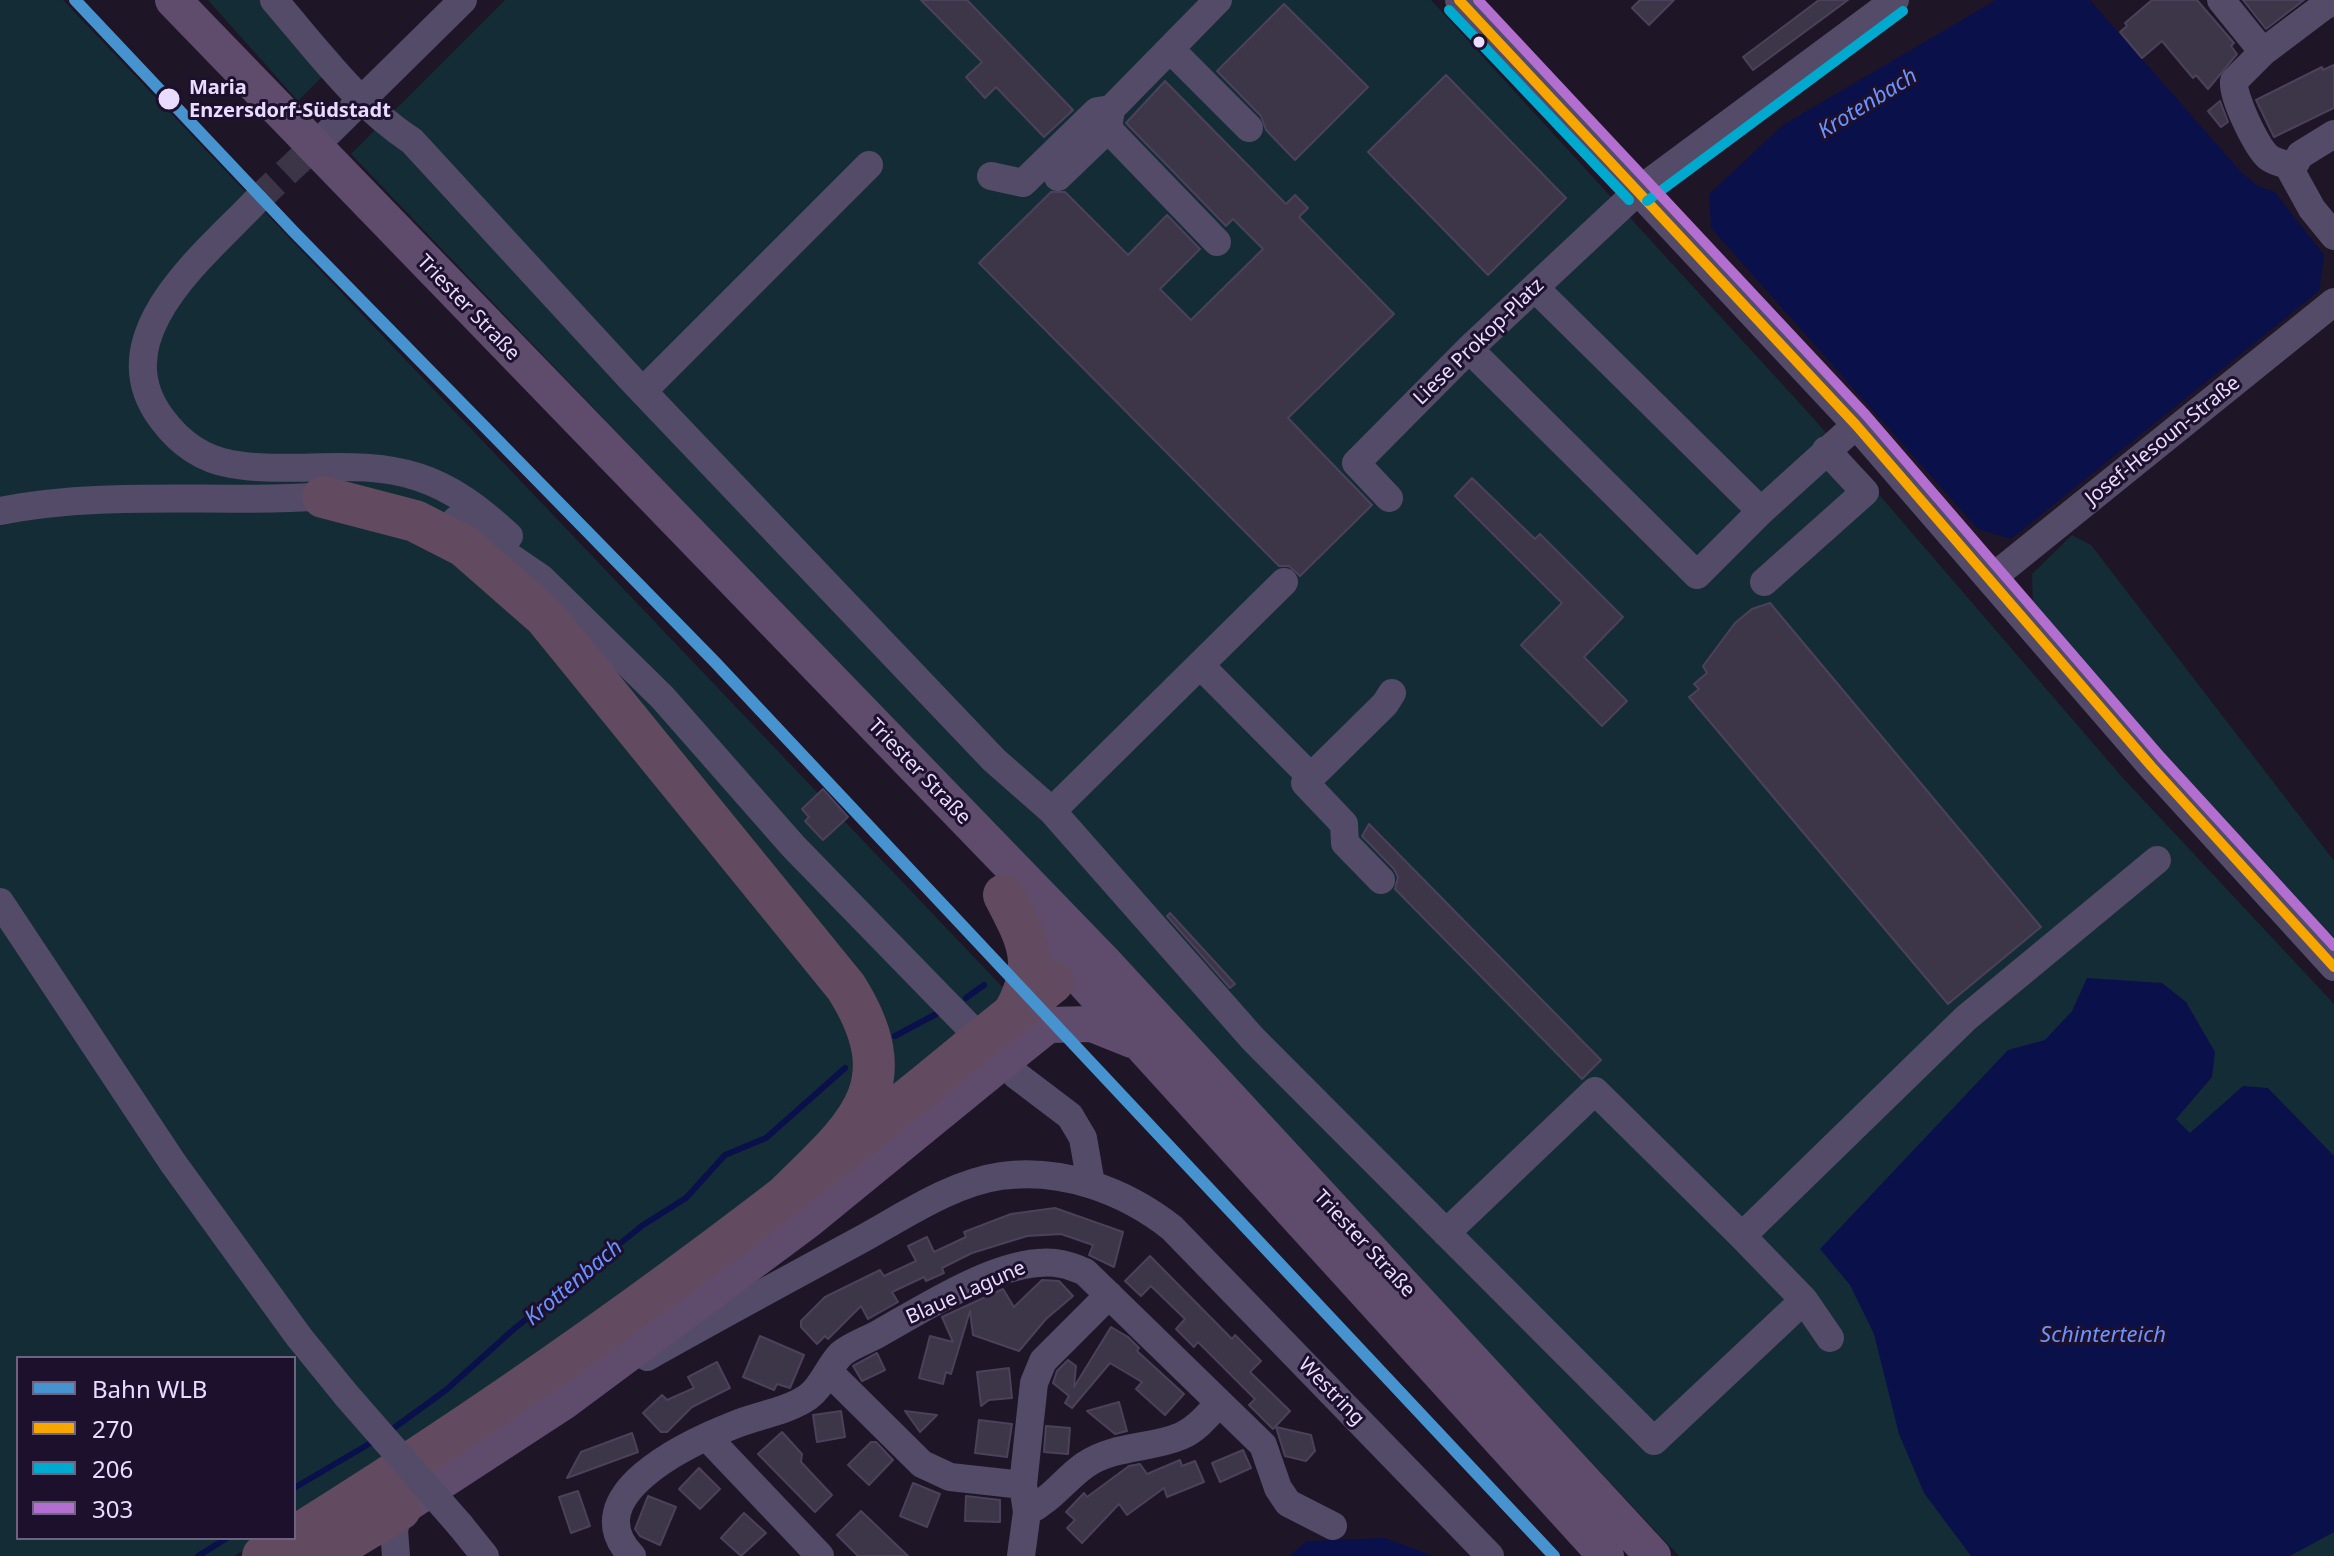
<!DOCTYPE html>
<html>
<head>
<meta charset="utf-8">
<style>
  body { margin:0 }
  #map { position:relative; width:2334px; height:1556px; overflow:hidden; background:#1e1627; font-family:"Noto Sans",sans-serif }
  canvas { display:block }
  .legend { position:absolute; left:16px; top:1356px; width:280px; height:184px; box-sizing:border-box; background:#1d102d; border:2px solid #6f6281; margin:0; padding:10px 14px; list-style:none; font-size:24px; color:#e9dcff }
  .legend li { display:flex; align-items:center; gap:16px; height:40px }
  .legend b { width:40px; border:2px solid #6f6281 }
</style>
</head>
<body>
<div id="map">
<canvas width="2334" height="1556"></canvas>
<ul class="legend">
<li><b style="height:10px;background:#4693cf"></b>Bahn WLB</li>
<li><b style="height:10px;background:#f7a600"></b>270</li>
<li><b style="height:10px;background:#00a9ce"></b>206</li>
<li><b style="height:10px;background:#b36fd0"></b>303</li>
</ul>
</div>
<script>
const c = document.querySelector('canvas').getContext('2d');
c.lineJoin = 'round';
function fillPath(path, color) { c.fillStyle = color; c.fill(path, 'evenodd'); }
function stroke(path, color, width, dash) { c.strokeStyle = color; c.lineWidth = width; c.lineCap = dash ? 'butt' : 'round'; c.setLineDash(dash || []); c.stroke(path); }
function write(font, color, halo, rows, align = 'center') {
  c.font = font + ' "Noto Sans",sans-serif'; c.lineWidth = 6; c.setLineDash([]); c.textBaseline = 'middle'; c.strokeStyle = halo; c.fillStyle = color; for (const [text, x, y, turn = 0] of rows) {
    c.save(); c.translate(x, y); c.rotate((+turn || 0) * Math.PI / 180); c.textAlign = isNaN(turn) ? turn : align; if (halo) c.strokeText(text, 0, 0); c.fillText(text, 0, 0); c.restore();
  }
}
fillPath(new Path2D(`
  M 0,0 L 63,0 L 1010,995 L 710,1237 L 294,1520 L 294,1358 L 18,1358 L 18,1538 L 266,1538 L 234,1556 L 0,1556 Z
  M 208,0 L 289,0 L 342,57 L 298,101 Z
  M 505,0 L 1431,0 L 1814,419 L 2122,777 L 2334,1004 L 2334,1556 L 1679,1556 L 1117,956 L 351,154 Z
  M 2072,535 L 2091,545 L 2334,861 L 2334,938 L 2149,741 L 2033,601 L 2032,574 Z`), '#142c36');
fillPath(new Path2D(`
  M 1996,0 L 2090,0 L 2242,173 L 2258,186 L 2275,192 L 2324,255 L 2319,291 L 2011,539 L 1978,529 L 1711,228 L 1709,194 L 1783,125 Z
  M 2087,978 L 2162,983 L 2186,1002 L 2215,1052 L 2212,1077 L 2176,1119 L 2190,1133 L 2243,1086 L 2268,1088 L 2334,1156 L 2334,1532 L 2290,1556 L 1971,1556 L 1924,1493 L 1899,1434 L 1874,1334 L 1850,1285 L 1820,1249 L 2008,1050 L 2045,1040 L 2072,1011 Z
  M 1384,1538 L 1434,1556 L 1289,1556 L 1307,1541 Z`), '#0a104a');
stroke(new Path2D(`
  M 966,998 L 984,985
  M 895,1036 L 938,1013
  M 387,1433 L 446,1390 L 514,1329 L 643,1225 L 686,1198 L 725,1155 L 766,1138 L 845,1068
  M 294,1488 L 374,1441
  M 198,1556 L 227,1538`), '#0a104a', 6);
const building = new Path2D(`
  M 921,0 L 967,0 L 1073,110 L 1044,137 L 996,87 L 985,98 L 966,77 L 982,62 Z
  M 1640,0 L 1674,0 L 1649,25 L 1632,8 Z
  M 1819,0 L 1848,0 L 1753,70 L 1743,57 Z
  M 2152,0 L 2197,0 L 2234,43 L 2231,46 L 2237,54 L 2208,89 L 2196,75 L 2193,78 L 2162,41 L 2142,58 L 2120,32 L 2127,26 L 2125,23 Z
  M 2243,0 L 2304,0 L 2266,29 Z
  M 1284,4 L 1368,87 L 1295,160 L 1266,130 L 1261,116 L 1217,71 Z
  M 2334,65 L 2334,108 L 2274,137 L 2256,100 L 2322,67 L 2323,70 Z
  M 1446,75 L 1566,198 L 1488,275 L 1368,152 Z
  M 1165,81 L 1286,204 L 1295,195 L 1308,208 L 1299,217 L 1394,314 L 1288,418 L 1372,505 L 1300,576 L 1289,566 L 1279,566 L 979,263 L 1051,192 L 1065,192 L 1128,255 L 1167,215 L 1200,249 L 1160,289 L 1191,320 L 1263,249 L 1233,219 L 1226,226 L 1126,123 Z
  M 2220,101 L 2228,122 L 2221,127 L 2208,111 Z
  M 1472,478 L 1535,539 L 1540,534 L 1623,617 L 1584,657 L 1627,701 L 1602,726 L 1521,645 L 1562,603 L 1455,496 Z
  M 1770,603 L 2041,927 L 1948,1004 L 1689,697 L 1699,689 L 1694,684 L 1707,673 L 1703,666 L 1735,623 L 1752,609 Z
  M 823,789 L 848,817 L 823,840 L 805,821 L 809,817 L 802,809 Z
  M 1369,824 L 1601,1060 L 1582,1079 L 1395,889 L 1398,877 L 1394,869 L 1362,836 Z
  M 1170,913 L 1235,984 L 1230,988 L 1167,916 Z
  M 1055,1208 L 1123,1232 L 1114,1267 L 1089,1255 L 1093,1245 L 1061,1234 L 1027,1236 L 972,1253 L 942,1268 L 944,1273 L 926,1281 L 924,1277 L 892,1292 L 898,1302 L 868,1319 L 861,1306 L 828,1339 L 825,1336 L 817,1344 L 801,1327 L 801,1321 L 825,1297 L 880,1270 L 884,1276 L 916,1261 L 908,1246 L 927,1237 L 934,1252 L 966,1237 L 964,1232 L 1011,1214 Z
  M 1150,1256 L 1232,1339 L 1235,1335 L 1261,1361 L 1250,1372 L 1290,1411 L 1273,1429 L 1249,1405 L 1255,1399 L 1198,1342 L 1194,1347 L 1176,1329 L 1185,1319 L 1151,1286 L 1141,1296 L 1125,1281 Z
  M 1042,1280 L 1059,1281 L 1073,1296 L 1046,1319 L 1019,1351 L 973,1335 L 970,1311 L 951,1374 L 946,1372 L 943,1384 L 919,1378 L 930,1336 L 953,1342 L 942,1317 L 1003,1289 L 1014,1307 Z
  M 1111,1327 L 1128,1337 L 1139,1348 L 1137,1351 L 1184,1394 L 1165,1415 L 1136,1389 L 1142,1382 L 1110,1363 L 1072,1408 L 1065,1403 L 1069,1396 L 1053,1383 L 1057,1371 L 1068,1360 L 1076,1366 L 1074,1387 Z
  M 760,1336 L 804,1355 L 790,1388 L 777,1384 L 774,1390 L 743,1377 Z
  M 877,1353 L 885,1370 L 862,1381 L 853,1366 Z
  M 717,1362 L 730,1388 L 692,1407 L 667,1432 L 661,1432 L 643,1413 L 662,1395 L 667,1400 L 694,1388 L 688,1377 Z
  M 1009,1368 L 1012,1398 L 989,1400 L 981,1406 L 977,1372 Z
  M 1119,1402 L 1127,1431 L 1115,1434 L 1087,1411 Z
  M 841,1411 L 845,1437 L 817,1442 L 813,1415 Z
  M 905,1411 L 937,1415 L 920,1432 Z
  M 979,1420 L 1012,1424 L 1007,1457 L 975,1453 Z
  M 1046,1426 L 1070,1428 L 1068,1454 L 1044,1452 Z
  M 1276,1427 L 1311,1435 L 1315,1451 L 1306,1461 L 1285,1456 Z
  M 782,1432 L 802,1454 L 801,1462 L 832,1495 L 815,1512 L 758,1454 Z
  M 632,1433 L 638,1452 L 567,1478 L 581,1452 Z
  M 871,1442 L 876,1442 L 893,1460 L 869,1485 L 848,1465 Z
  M 1243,1450 L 1251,1468 L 1220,1482 L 1212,1463 Z
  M 1180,1460 L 1182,1466 L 1195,1461 L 1204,1482 L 1167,1497 L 1164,1488 L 1127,1515 L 1119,1504 L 1082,1543 L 1067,1528 L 1075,1520 L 1066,1512 L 1084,1493 L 1087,1497 L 1129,1466 L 1140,1464 L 1147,1474 Z
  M 699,1468 L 720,1489 L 700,1509 L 679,1489 Z
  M 913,1483 L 940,1494 L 927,1527 L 900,1516 Z
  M 578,1491 L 590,1526 L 571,1533 L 559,1497 Z
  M 648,1496 L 676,1507 L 660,1545 L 640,1536 L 635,1529 Z
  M 966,1496 L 1000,1500 L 1000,1522 L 965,1521 Z
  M 861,1511 L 908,1556 L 858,1556 L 837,1535 Z
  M 744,1513 L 766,1533 L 741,1556 L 721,1538 Z`);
fillPath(building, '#3d3548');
stroke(building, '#4c415a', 2);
stroke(new Path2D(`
  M 255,202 L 326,135`), '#3c3447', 28, [28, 14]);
stroke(new Path2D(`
  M 274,0 C 317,50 357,105 412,141 L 632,380 L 994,760 L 1052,811
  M 1459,0 L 1856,425 L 2151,766 L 2334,967
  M 2221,0 L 2263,52
  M 1170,49 L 1249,128
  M 1108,129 L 1217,242
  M 2334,134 L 2300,155 L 2291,171 L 2312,209 L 2334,236
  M 326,135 L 463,0
  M 2292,166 C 2284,164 2274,162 2268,157 C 2256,146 2232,96 2234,81 L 2263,52 L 2324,6 L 2334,2
  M 991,176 L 1023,183 L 1097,111 L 1111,109
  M 1058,177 L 1108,129 L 1111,109 L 1218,0
  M 255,202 C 204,256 100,337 162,419 C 179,442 202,459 231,464 C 292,475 358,457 418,477 C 453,488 482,511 509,536
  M 1535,288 L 1761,511 L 1856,425
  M 1469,349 L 1697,575 L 1761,511
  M 643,391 L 869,165
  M 1389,498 L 1356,463 L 1469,349 L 1639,190 L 1895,0
  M 0,511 C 111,489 228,505 340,495
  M 456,520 L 541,578 L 663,698 L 793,846 L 1016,1075 L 1070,1116 L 1083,1138 L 1091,1184
  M 1992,578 L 2334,302
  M 1284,582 L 1052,811 L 1253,1039 L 1654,1441 L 1804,1300 L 1742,1236 L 1966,1018 L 2157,860
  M 1764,582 L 1865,492 L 1826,450
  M 1200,665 L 1311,777 L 1385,704 L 1392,693
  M 1311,776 L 1305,783 L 1344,824 L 1345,843 L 1381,880
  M 0,902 L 173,1163 L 299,1337 L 347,1396
  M 1446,1233 L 1595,1091 L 1742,1236
  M 1804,1300 L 1830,1338
  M 647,1357 C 718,1317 790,1278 862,1239 C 904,1216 952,1183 1001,1176 C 1062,1168 1124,1190 1172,1228 L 1490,1556
  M 830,1373 L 922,1464 L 950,1477 L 1023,1485
  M 707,1437 L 820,1556
  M 1027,1512 C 1053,1498 1064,1480 1085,1465 C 1114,1445 1151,1449 1181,1436 C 1197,1429 1208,1415 1219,1403
  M 460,1525 L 485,1556
  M 396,1556 L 394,1530 L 400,1509
  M 632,1556 C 574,1496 688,1443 734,1425 C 758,1415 786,1412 808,1397 C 823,1386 828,1367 841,1354 C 850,1346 867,1340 878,1334 C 923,1309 987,1267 1038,1263 C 1056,1261 1069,1265 1085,1272 L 1263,1445 L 1278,1488 L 1288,1503 L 1333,1526
  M 1021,1556 L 1027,1512 L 1023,1485 L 1034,1383 L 1043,1361 L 1109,1295`), '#544b68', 28);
stroke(new Path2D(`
  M 173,0 L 1103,961 L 1653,1556
  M 1015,906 L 1606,1556
  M 1048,1025 L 1092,1024 L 1132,1040
  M 401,1508 L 562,1403 L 807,1221 L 987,1074`), '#5f4c6c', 36);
stroke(new Path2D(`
  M 323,497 L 415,521 L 464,546 L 545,617 L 846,987 C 909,1087 855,1127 785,1196
  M 1004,895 C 1028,941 1041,964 1014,1013
  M 294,1537 C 529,1391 753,1228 967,1051
  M 263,1556 L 292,1538
  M 322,1556 L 400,1509`), '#624b60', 42);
stroke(new Path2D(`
  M 347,1396 L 460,1525`), '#544b68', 28);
stroke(new Path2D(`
  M 987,1074 L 1048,1025`), '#5f4c6c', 36);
stroke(new Path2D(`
  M 967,1051 L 1053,982`), '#624b60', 42);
stroke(new Path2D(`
  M 1459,0 L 1856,425 L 2151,766 L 2334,967`), '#f7a600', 10);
stroke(new Path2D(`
  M 1449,10 L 1629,200
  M 1647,201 L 1903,11`), '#00a9ce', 10);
stroke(new Path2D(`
  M 1478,0 L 1866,415 L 2161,757 L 2334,946`), '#b36fd0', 10);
stroke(new Path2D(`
  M 75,0 L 295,233 L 714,661 L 1554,1556`), '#4693cf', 12);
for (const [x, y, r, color] of [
  [1479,42,7,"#e9dcff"],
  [169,99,12,"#e9dcff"]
]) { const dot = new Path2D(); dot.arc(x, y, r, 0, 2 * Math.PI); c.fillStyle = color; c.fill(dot); stroke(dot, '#1d102d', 3); }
write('bold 20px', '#e9dcff', '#1d102d', [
  ["Maria",189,88],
  ["Enzersdorf-Südstadt",189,111]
], 'left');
write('20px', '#e9dcff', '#1d102d', [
  ["Triester Straße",468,308,46],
  ["Liese Prokop-Platz",1479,342,-44],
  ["Josef-Hesoun-Straße",2163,441,-39],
  ["Triester Straße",919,772,46],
  ["Triester Straße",1364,1244,47],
  ["Blaue Lagune",966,1293,-24],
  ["Westring",1331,1392,46]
]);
write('italic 22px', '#6a93ff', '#1d102d', [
  ["Krotenbach",1868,104,-32],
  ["Krottenbach",574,1283,-40],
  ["Schinterteich",2103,1336]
]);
</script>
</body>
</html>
